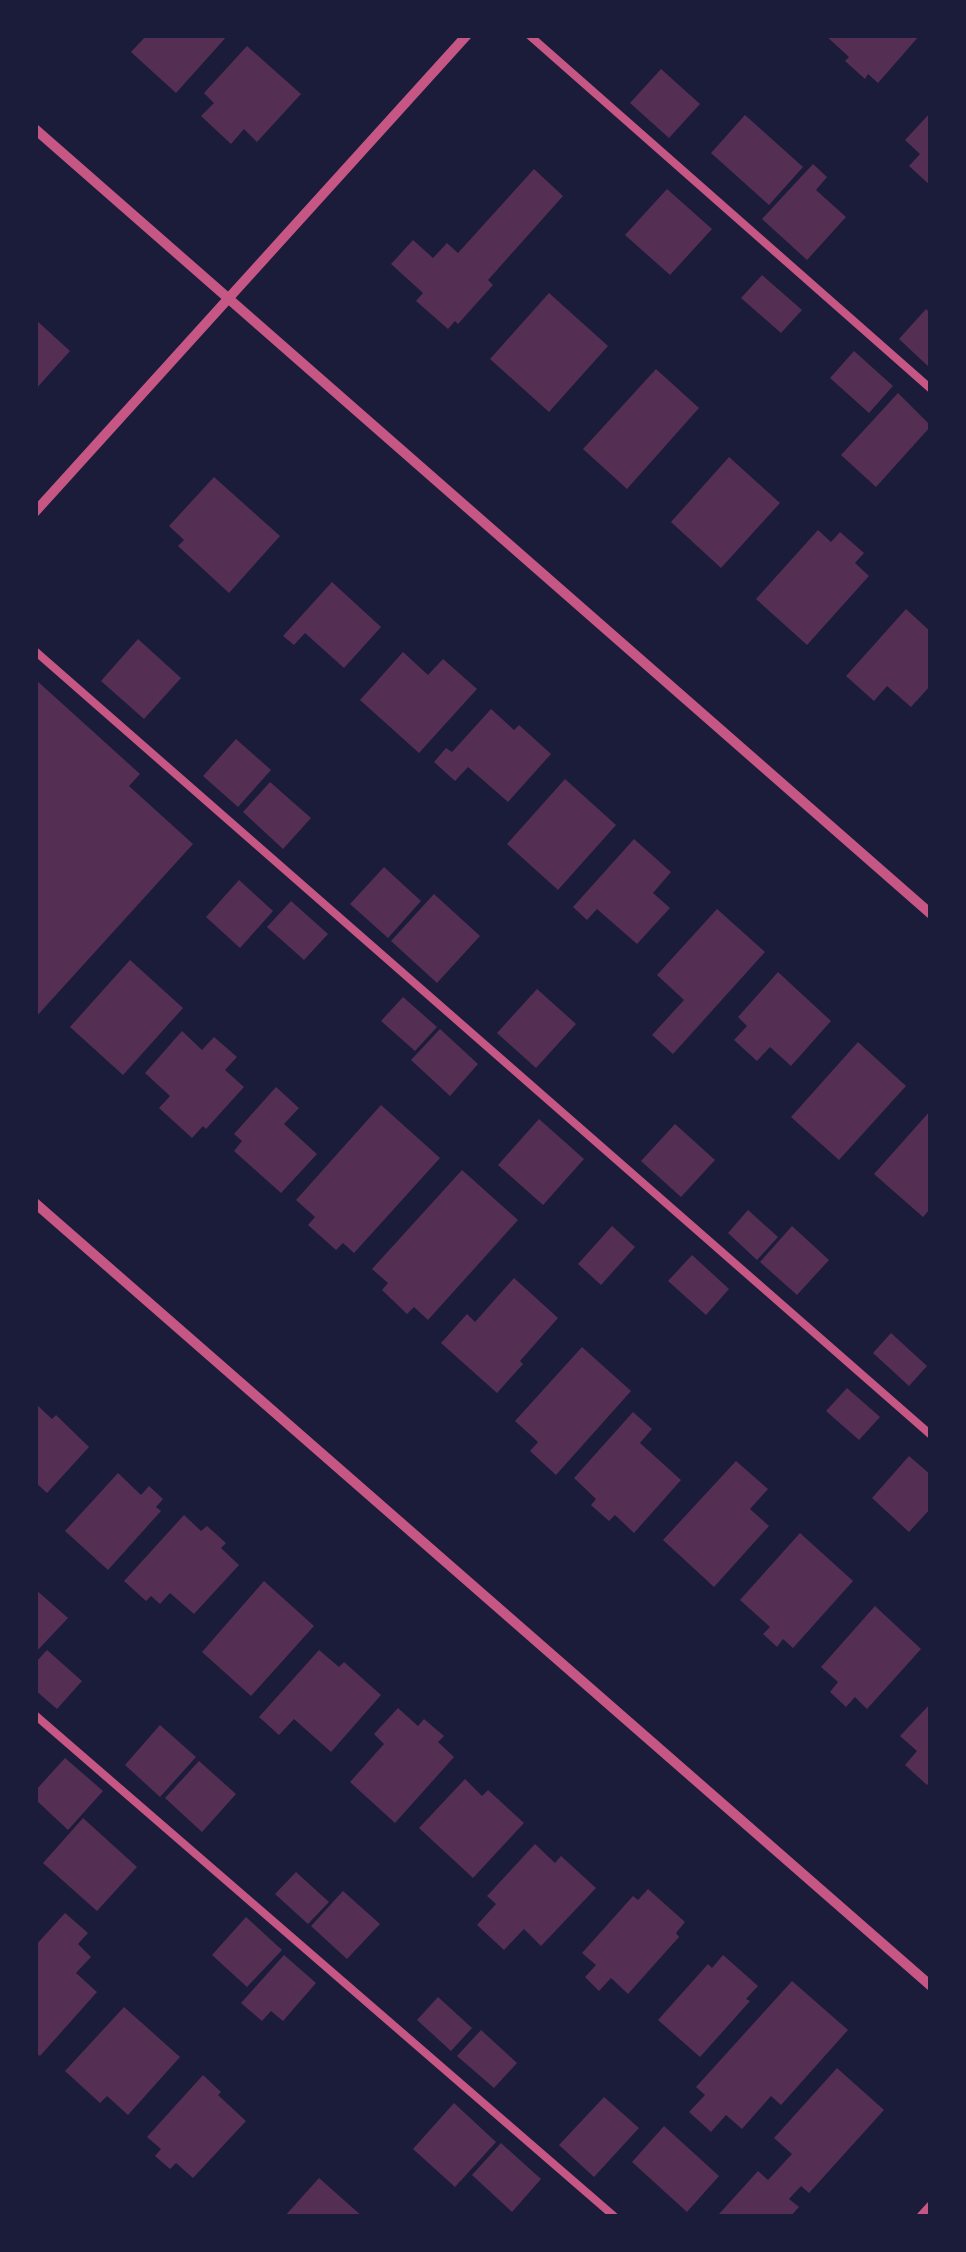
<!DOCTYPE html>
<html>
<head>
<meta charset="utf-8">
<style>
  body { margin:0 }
  #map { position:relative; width:966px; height:2252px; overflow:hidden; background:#1b1b3a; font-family:Commissioner,sans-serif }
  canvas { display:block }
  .frame { position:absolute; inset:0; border:38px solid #1b1b3a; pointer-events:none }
</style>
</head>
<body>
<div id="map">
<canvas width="966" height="2252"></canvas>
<div class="frame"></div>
</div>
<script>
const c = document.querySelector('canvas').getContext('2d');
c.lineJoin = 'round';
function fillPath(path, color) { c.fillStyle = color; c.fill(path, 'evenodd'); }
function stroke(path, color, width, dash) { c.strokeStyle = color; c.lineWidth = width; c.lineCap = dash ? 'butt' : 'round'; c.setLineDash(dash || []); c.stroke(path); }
fillPath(new Path2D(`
  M 147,35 L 228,35 L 176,93 L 131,52 Z
  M 825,35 L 920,35 L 878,83 L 868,74 L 865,79 L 845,61 L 849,57 Z
  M 247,46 L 301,94 L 257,142 L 244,129 L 231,144 L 201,116 L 214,103 L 204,93 Z
  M 661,69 L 700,104 L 669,138 L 630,103 Z
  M 931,112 L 931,186 L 909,166 L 920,154 L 905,140 Z
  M 745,115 L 803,167 L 769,205 L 711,153 Z
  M 813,164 L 827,177 L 816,190 L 846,217 L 807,260 L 762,219 Z
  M 534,169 L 563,196 L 488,280 L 493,285 L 458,324 L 455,321 L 448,329 L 416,301 L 423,293 L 391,264 L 413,240 L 433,258 L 447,243 L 458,253 Z
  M 667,189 L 712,229 L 670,275 L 625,235 Z
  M 762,275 L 802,310 L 781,333 L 741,298 Z
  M 549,293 L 608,346 L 549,412 L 490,359 Z
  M 926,309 L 931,314 L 931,369 L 899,339 Z
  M 35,319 L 70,351 L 35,390 Z
  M 854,351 L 893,386 L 869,413 L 830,378 Z
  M 656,369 L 699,408 L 627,489 L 583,449 Z
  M 898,393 L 931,426 L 876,487 L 841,455 Z
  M 729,457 L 780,503 L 721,568 L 671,522 Z
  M 214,477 L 280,536 L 229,593 L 178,546 L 184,540 L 169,526 Z
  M 818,530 L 831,542 L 840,532 L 864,553 L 855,563 L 869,576 L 807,645 L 756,599 Z
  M 332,582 L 381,627 L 344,668 L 305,633 L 294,645 L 283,636 Z
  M 906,609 L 931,632 L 931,685 L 911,707 L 887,686 L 874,701 L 846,676 Z
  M 138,639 L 181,678 L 144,719 L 101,681 Z
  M 403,652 L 428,675 L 443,659 L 477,689 L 419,753 L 360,700 Z
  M 35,679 L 140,774 L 129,786 L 193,844 L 35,1018 Z
  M 491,709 L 514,730 L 519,725 L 551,754 L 508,802 L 468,767 L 455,781 L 434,762 L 446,748 L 452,752 Z
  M 236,739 L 271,770 L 238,807 L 203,776 Z
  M 565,779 L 616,825 L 558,890 L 507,844 Z
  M 270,782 L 311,818 L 283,849 L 243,812 Z
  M 634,839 L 671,872 L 653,893 L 670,908 L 637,944 L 597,909 L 587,920 L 573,907 Z
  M 384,867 L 421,901 L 388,938 L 350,904 Z
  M 239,880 L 273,911 L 240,948 L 206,917 Z
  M 434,894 L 480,936 L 437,983 L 391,941 Z
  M 291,901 L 328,934 L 304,960 L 267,927 Z
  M 717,909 L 765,952 L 673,1054 L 652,1035 L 684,1000 L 657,975 Z
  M 130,960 L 183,1008 L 123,1075 L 70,1027 Z
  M 778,972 L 831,1021 L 791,1066 L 770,1047 L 757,1061 L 734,1040 L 747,1026 L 738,1017 Z
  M 537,989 L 576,1024 L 536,1068 L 497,1033 Z
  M 403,997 L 437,1027 L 415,1051 L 381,1021 Z
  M 440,1029 L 478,1064 L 450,1096 L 411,1060 Z
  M 182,1031 L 202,1050 L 214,1037 L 237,1057 L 225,1070 L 244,1087 L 206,1129 L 203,1126 L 192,1138 L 159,1108 L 170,1096 L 145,1073 Z
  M 858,1042 L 906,1086 L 839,1160 L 791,1117 Z
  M 276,1087 L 299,1108 L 284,1124 L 317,1154 L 281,1193 L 234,1151 L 242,1141 L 234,1134 Z
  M 381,1105 L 440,1158 L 354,1253 L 343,1243 L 336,1250 L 308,1225 L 315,1217 L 296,1200 Z
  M 931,1110 L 931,1208 L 923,1217 L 874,1174 Z
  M 539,1119 L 584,1159 L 543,1205 L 498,1165 Z
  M 675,1124 L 715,1160 L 681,1197 L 641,1161 Z
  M 462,1170 L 518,1220 L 428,1320 L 414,1307 L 407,1314 L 382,1290 L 388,1283 L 372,1269 Z
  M 748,1210 L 778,1237 L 757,1260 L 728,1233 Z
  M 612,1226 L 635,1247 L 601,1285 L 578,1264 Z
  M 792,1226 L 829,1260 L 797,1295 L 760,1262 Z
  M 692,1255 L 729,1289 L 706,1315 L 668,1281 Z
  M 514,1278 L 558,1318 L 520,1361 L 523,1364 L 497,1393 L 441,1343 L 467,1314 L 475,1322 Z
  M 891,1333 L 927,1366 L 909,1386 L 873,1353 Z
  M 582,1347 L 631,1391 L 556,1475 L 530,1451 L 538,1442 L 515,1421 Z
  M 847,1388 L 880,1417 L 859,1440 L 826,1411 Z
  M 37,1405 L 52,1419 L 56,1415 L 89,1447 L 47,1493 L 35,1482 Z
  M 633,1412 L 652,1429 L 640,1443 L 681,1480 L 634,1533 L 615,1515 L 609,1521 L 591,1505 L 596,1499 L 574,1478 Z
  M 909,1456 L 931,1475 L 931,1508 L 909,1532 L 872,1498 Z
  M 736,1461 L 768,1489 L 750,1509 L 769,1526 L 714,1587 L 663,1540 Z
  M 118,1473 L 141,1495 L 149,1486 L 163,1499 L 156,1507 L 161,1511 L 108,1570 L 65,1531 Z
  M 184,1515 L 201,1531 L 207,1526 L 226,1543 L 221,1548 L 239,1565 L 194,1614 L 170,1593 L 160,1604 L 151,1596 L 146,1601 L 124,1581 Z
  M 800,1533 L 853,1581 L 793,1648 L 783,1639 L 777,1647 L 763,1634 L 770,1627 L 740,1600 Z
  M 264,1581 L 314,1626 L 251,1696 L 202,1652 Z
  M 35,1589 L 68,1618 L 35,1653 Z
  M 875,1606 L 921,1649 L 867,1709 L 855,1697 L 846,1707 L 830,1692 L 838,1682 L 821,1667 Z
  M 47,1650 L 82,1681 L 57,1709 L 35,1690 L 35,1663 Z
  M 319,1650 L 339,1667 L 344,1662 L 381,1695 L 331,1752 L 294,1719 L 279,1735 L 259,1717 Z
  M 931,1703 L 931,1780 L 927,1785 L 905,1765 L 917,1751 L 900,1736 Z
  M 398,1708 L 418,1726 L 424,1719 L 444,1736 L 438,1742 L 454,1757 L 395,1823 L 350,1782 L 384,1744 L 374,1734 Z
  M 160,1725 L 196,1757 L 160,1797 L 125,1765 Z
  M 65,1758 L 103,1791 L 68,1830 L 35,1799 L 35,1791 Z
  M 199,1761 L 236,1794 L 202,1832 L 165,1798 Z
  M 465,1779 L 482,1796 L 488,1790 L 524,1823 L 473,1878 L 419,1828 Z
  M 83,1818 L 137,1867 L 97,1911 L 43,1863 Z
  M 535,1844 L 555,1863 L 561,1856 L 596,1888 L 541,1946 L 524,1929 L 504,1950 L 477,1925 L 496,1904 L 487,1896 Z
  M 296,1872 L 329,1902 L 308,1924 L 275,1894 Z
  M 648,1889 L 685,1922 L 676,1933 L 679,1937 L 628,1994 L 611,1978 L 599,1991 L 585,1977 L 596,1965 L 582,1953 L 633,1896 L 638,1900 Z
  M 343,1891 L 380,1924 L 347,1959 L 311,1926 Z
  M 65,1913 L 88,1933 L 78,1944 L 91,1957 L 76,1973 L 97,1992 L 40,2056 L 35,2052 L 35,1946 Z
  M 246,1917 L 282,1950 L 247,1987 L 212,1955 Z
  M 284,1955 L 316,1983 L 283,2021 L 271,2011 L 262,2021 L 241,2003 Z
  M 723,1955 L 758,1986 L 746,1999 L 750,2001 L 700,2057 L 658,2020 L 708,1964 L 712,1968 Z
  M 792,1981 L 848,2030 L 781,2105 L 771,2096 L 742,2129 L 726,2115 L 711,2132 L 689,2112 L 705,2095 L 696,2087 Z
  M 438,1997 L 472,2028 L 451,2051 L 417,2020 Z
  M 124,2007 L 180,2057 L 128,2115 L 107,2096 L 100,2103 L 65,2071 Z
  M 481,2030 L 517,2063 L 494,2088 L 457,2056 Z
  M 837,2068 L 884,2110 L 809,2193 L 801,2186 L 789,2199 L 799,2207 L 790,2217 L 722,2217 L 719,2214 L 758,2171 L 768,2180 L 792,2154 L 774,2138 Z
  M 203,2075 L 221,2092 L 218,2095 L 246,2121 L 193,2178 L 176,2163 L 170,2169 L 155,2156 L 161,2149 L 147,2137 Z
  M 604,2097 L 639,2128 L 594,2177 L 559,2145 Z
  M 454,2103 L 496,2142 L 455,2187 L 413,2149 Z
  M 664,2126 L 719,2176 L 687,2212 L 632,2162 Z
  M 501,2143 L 541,2179 L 512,2212 L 472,2175 Z
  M 319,2178 L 363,2217 L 284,2217 Z`), '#542f53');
stroke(new Path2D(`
  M 529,35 L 931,389
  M 35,651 L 931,1435
  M 35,1715 L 615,2217`), '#c65784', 8);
stroke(new Path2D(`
  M 35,129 L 931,914
  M 35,512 L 467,35
  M 35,1203 L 931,1986
  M 921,2217 L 931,2206`), '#c65784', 10);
</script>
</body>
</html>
